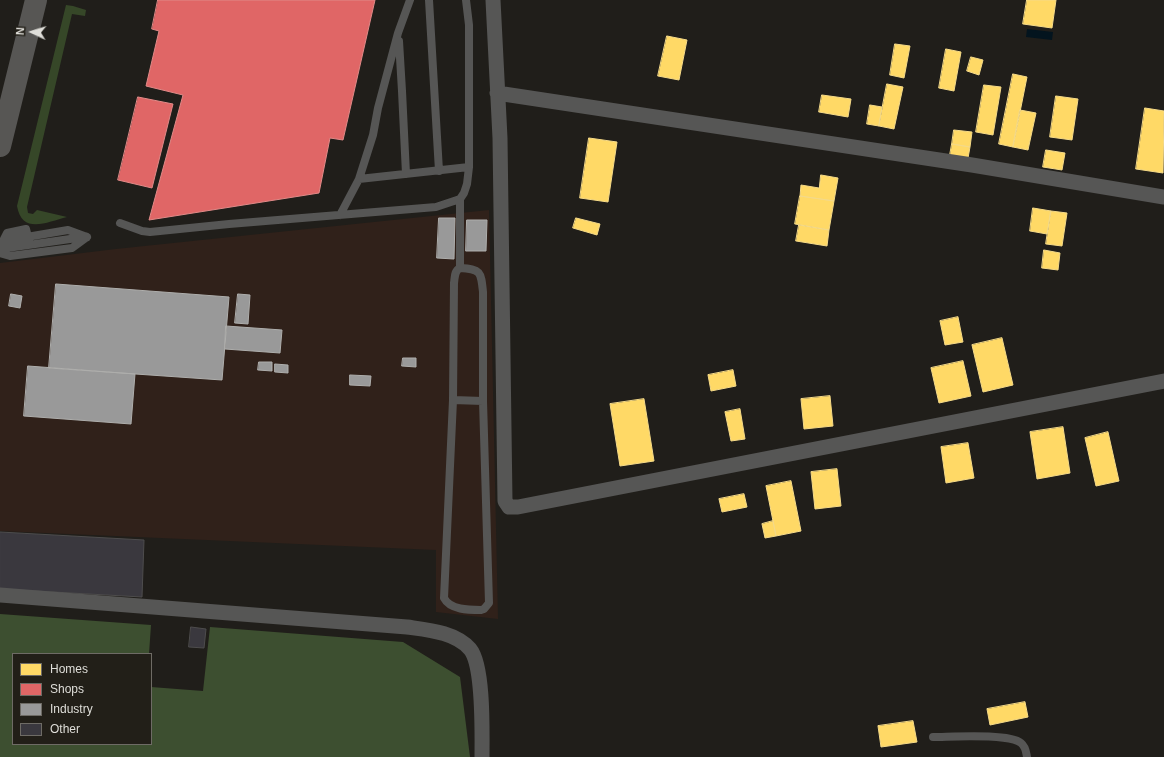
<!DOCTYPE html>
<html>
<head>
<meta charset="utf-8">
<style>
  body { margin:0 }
  #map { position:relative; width:1164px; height:757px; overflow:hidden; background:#201e1a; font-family:Arial,sans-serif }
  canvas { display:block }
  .legend { position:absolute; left:12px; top:653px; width:140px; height:92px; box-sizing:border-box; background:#221f18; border:1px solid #6e6b65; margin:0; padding:5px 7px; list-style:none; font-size:12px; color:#dfded9 }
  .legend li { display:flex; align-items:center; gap:8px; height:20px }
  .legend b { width:20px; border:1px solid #6e6b65 }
  .north { position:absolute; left:12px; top:12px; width:40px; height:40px; -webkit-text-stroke:3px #221f18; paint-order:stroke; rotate:274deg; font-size:11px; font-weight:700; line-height:16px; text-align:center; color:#dfded9 }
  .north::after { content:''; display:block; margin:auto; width:14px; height:18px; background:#dfded9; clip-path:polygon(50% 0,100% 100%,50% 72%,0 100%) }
</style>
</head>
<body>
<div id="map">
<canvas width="1164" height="757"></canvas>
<ul class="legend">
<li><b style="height:11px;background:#ffd966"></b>Homes</li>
<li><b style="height:11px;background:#e06666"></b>Shops</li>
<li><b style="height:11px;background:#999"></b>Industry</li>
<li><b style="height:11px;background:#3a383e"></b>Other</li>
</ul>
<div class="north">N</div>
</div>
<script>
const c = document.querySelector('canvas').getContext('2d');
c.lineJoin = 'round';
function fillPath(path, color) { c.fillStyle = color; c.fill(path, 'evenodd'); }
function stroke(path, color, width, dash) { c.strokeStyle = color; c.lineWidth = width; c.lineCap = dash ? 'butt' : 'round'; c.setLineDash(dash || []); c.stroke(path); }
fillPath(new Path2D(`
  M 489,210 L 498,619 L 436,612 L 436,550 L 0,531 L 0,263 L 116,249 Z`), '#30211a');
fillPath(new Path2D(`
  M 66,5 L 73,6 L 86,10 L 85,16 L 72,14 L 27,207 L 28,213 L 33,214 L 37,210 L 67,217 C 47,222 22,235 17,206 Z`), '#364728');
fillPath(new Path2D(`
  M 0,614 L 151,625 L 149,654 L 13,654 L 13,744 L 151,744 L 151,687 L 203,691 L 210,627 L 403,642 L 460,677 L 470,757 L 0,757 Z`), '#3d4f30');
fillPath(new Path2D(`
  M 1027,29 L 1053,32 L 1052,40 L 1026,37 Z`), '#03141e');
const homes = new Path2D(`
  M 1027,0 L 1056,0 L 1052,28 L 1023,24 Z
  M 667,36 L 687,40 L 679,80 L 658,76 Z
  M 895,44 L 910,46 L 904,78 L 890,75 Z
  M 946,49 L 961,52 L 954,91 L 939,88 Z
  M 971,57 L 983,60 L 979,75 L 967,71 Z
  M 1013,74 L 1027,77 L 1013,147 L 999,144 Z
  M 887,84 L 903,87 L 894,129 L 879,126 Z
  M 984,85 L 1001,87 L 993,135 L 976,132 Z
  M 822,95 L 851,99 L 848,117 L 819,112 Z
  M 1056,96 L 1078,99 L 1072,140 L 1050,137 Z
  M 870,105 L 882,107 L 879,126 L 867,124 Z
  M 1145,108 L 1164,111 L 1163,173 L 1136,169 Z
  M 1020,110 L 1036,113 L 1028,150 L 1013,147 Z
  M 954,130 L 972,132 L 970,147 L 952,144 Z
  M 589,138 L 617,142 L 608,202 L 580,198 Z
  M 952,144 L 970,147 L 968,158 L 950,155 Z
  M 1046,150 L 1065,153 L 1062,170 L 1043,167 Z
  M 821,175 L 838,178 L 834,201 L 800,196 L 801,185 L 819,188 Z
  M 800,196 L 834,201 L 829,230 L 795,224 Z
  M 1033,208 L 1051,211 L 1047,234 L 1030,231 Z
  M 1051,211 L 1067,213 L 1062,246 L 1046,244 Z
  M 576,218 L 600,224 L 597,235 L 573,228 Z
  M 799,225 L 829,230 L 827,246 L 796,241 Z
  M 1044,250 L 1060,253 L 1058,270 L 1042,268 Z
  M 958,317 L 963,342 L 945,345 L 940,321 Z
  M 1002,338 L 1013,385 L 983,392 L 972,345 Z
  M 963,361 L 971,396 L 939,403 L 931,368 Z
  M 733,370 L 736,386 L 711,391 L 708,375 Z
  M 830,396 L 833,426 L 804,429 L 801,399 Z
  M 644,399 L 654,461 L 620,466 L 610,404 Z
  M 740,409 L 745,439 L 731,441 L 725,412 Z
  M 1063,427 L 1070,473 L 1037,479 L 1030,432 Z
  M 1108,432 L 1119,481 L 1096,486 L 1085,438 Z
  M 968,443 L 974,478 L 946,483 L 941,447 Z
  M 837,469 L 841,506 L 815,509 L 811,472 Z
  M 791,481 L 801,531 L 776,536 L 766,486 Z
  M 744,494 L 747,507 L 722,512 L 719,499 Z
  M 773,521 L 776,536 L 765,538 L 762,524 Z
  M 1025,702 L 1028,717 L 990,725 L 987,709 Z
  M 913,721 L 917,742 L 881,747 L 878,726 Z`);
fillPath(homes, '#ffd966');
stroke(homes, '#f5da88', 1);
const shops = new Path2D(`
  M 158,0 L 375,0 L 343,140 L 330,138 L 319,193 L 149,220 L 183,95 L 146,86 L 159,31 L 152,29 Z
  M 138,97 L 173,104 L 152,188 L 118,180 Z`);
fillPath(shops, '#e06666');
stroke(shops, '#e08a88', 1);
const industry = new Path2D(`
  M 439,218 L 455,218 L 454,259 L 437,258 Z
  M 467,220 L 487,220 L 486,251 L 466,251 Z
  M 56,284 L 229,297 L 222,380 L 49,368 Z
  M 11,294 L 22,296 L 20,308 L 9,306 Z
  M 238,294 L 250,295 L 248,324 L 235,323 Z
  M 226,326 L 282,330 L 280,353 L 225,349 Z
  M 403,358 L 416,358 L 416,367 L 402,366 Z
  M 259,362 L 272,362 L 272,371 L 258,370 Z
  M 275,364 L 288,365 L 288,373 L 275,372 Z
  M 28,366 L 135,374 L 131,424 L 24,416 Z
  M 350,375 L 371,376 L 370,386 L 350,385 Z`);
fillPath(industry, '#999');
stroke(industry, '#aeaeac', 1);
const building = new Path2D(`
  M 0,532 L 144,540 L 142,597 L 0,589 Z
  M 191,627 L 206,629 L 204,648 L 189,647 Z`);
fillPath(building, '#3a383e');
stroke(building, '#4e4d4d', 1);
stroke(new Path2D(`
  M 429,0 L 439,171
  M 399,41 L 402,91 L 406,174
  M 359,179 L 373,135 L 378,108 L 398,33 L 410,0
  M 340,215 L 359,179 L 469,167
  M 120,223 L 142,231 L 150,232 L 229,224 L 436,207 L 460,199 L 464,193 L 467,184 L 469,167 L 469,25 L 466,0
  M 3,241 L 7,233 L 26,229 L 29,241
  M 0,244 L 3,241 L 68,230 L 87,237
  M 0,249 L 84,237
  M 0,253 L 10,256 L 72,248 L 87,237
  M 460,268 C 481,269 481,272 483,292 L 483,401 L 489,603 L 484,609 L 481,610 C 469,610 450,610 444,598 L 453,400 L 454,283 C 455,277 454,271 460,268 Z
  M 460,268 L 460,199
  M 453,400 L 483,401
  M 933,737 C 951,737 1009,733 1021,743 C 1026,747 1026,752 1027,757`), '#565655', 8);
stroke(new Path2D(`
  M 493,0 L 500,138 L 505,501 L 509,507 L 518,507 L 1164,381
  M 497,93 L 972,165 L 1164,197
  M 0,595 L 407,627 C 428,630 455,632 470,649 C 484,666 482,734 482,757`), '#565655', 15);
stroke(new Path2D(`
  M 0,146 L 36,0`), '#575654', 22);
</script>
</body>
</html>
